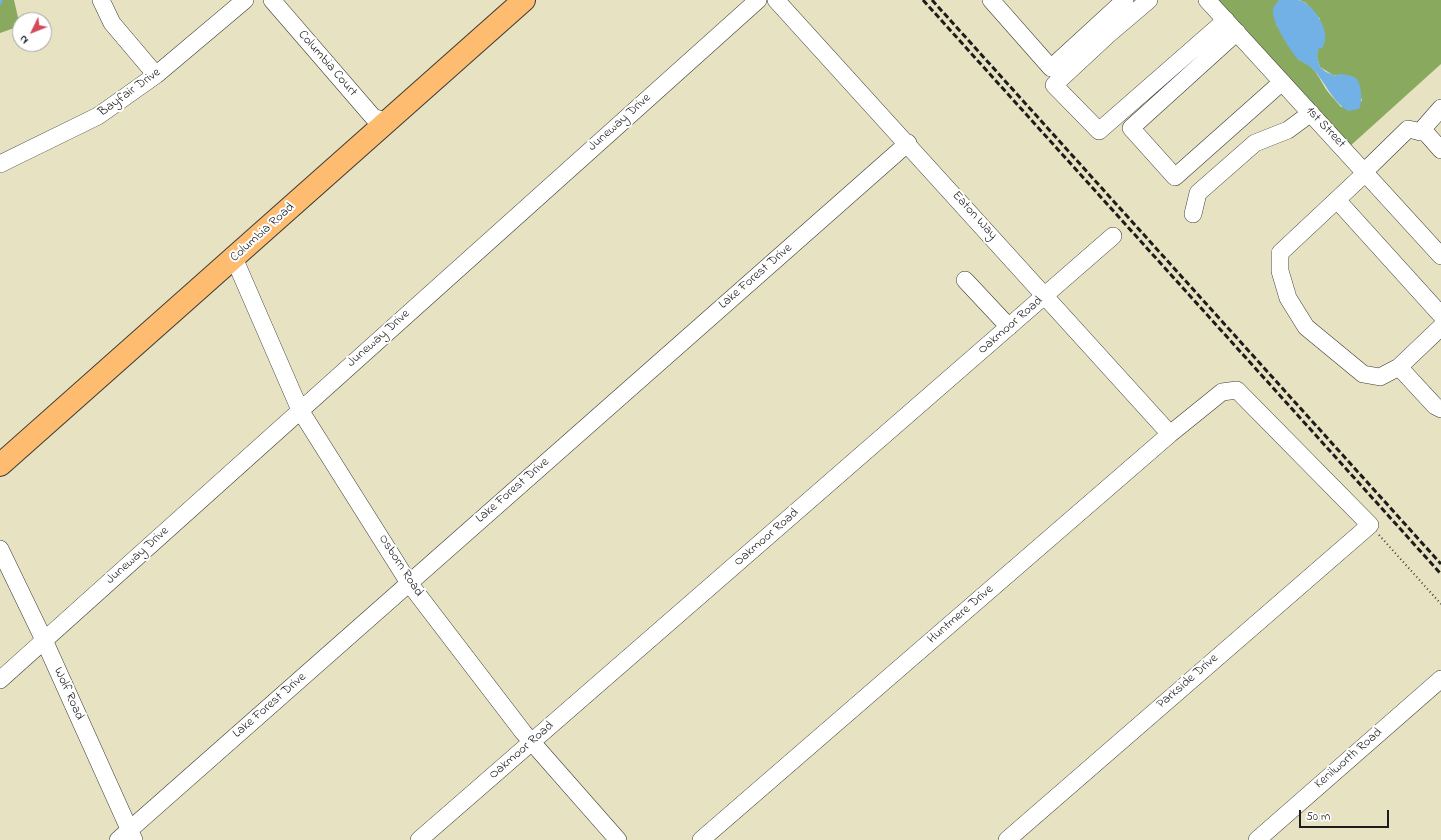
<!DOCTYPE html>
<html>
<head>
<meta charset="utf-8">
<style>
  body { margin:0 }
  #map { position:relative; width:1441px; height:840px; overflow:hidden; background:#e7e2c1; font-family:"Indie Flower",sans-serif }
  canvas { display:block }
  .north { position:absolute; left:12px; top:12px; width:40px; height:40px; box-sizing:border-box; background:#fff; border:1px solid #a4a4a4; border-radius:50%; rotate:227deg; font-size:11px; font-weight:700; line-height:16px; text-align:center; color:#1c1c1c }
  .north::after { content:''; display:block; margin:auto; width:14px; height:18px; background:#d1495b; clip-path:polygon(50% 0,100% 100%,50% 72%,0 100%) }
  .scale { position:absolute; left:1299px; top:810px; width:90px; height:18px; box-sizing:border-box; border:2px solid #1c1c1c; border-top:0; padding-left:5px; font-size:12px; line-height:14px; white-space:nowrap; color:#1c1c1c; -webkit-text-stroke:3px #fff; paint-order:stroke }
</style>
</head>
<body>
<div id="map">
<canvas width="1441" height="840"></canvas>
<div class="north">N</div>
<div class="scale">50 m</div>
</div>
<script>
const c = document.querySelector('canvas').getContext('2d');
c.lineJoin = 'round';
function fillPath(path, color) { c.fillStyle = color; c.fill(path, 'evenodd'); }
function stroke(path, color, width, dash) { c.strokeStyle = color; c.lineWidth = width; c.lineCap = dash ? 'butt' : 'round'; c.setLineDash(dash || []); c.stroke(path); }
function write(font, color, halo, rows, align = 'center') {
  c.font = font + ' "Indie Flower",sans-serif'; c.lineWidth = 4; c.setLineDash([]); c.textBaseline = 'middle'; c.strokeStyle = halo; c.fillStyle = color; for (const [text, x, y, turn = 0] of rows) {
    c.save(); c.translate(x, y); c.rotate((+turn || 0) * Math.PI / 180); c.textAlign = isNaN(turn) ? turn : align; if (halo) c.strokeText(text, 0, 0); c.fillText(text, 0, 0); c.restore();
  }
}
fillPath(new Path2D(`
  M 0,0 L 14,0 L 20,26 L 0,33 Z
  M 1215,0 L 1280,0 L 1277,3 L 1276,24 L 1299,60 C 1315,64 1320,81 1328,92 C 1332,97 1337,102 1341,107 L 1362,101 L 1356,79 L 1333,75 L 1320,67 L 1317,57 L 1320,19 L 1306,3 L 1299,0 L 1441,0 L 1441,64 L 1349,147 Z`), '#89aa5e');
fillPath(new Path2D(`
  M 1280,0 C 1285,0 1293,0 1298,0 C 1314,3 1333,34 1322,48 L 1319,48 L 1317,57 L 1320,67 L 1326,72 L 1336,76 L 1338,74 C 1343,74 1350,75 1354,77 C 1362,81 1363,103 1359,109 L 1348,111 C 1331,100 1326,83 1313,69 C 1308,64 1302,63 1298,59 C 1291,52 1273,23 1273,13 C 1272,8 1276,3 1280,0 Z`), '#72b1e5');
stroke(new Path2D(`
  M 0,3 L 1,0`), '#72b1e5', 3.5);
const minor = new Path2D(`
  M 101,0 L 112,23 L 156,75
  M 272,0 L 373,117 L 386,122
  M 776,0 L 1170,434
  M 991,0 L 1051,68 L 1125,0
  M 1149,0 L 1109,34 L 1054,85 L 1099,131 L 1226,20
  M 1207,0 L 1441,256
  M 1237,32 L 1131,128 L 1175,177 L 1282,82
  M 1420,132 L 1441,108
  M 0,164 L 98,116 L 156,75 L 245,0
  M 1337,200 L 1441,315
  M 1193,214 L 1198,193 L 1255,143 L 1288,130 L 1311,113
  M 234,258 L 300,410 L 409,583 L 523,732 L 618,840
  M 965,280 L 1009,327
  M 1441,327 L 1399,367 L 1435,406 L 1441,409
  M 1399,367 L 1380,377 L 1363,374 L 1306,327 L 1288,298 L 1280,271 L 1280,253 L 1359,179 L 1365,171 L 1408,129 L 1426,133 L 1441,150
  M 0,549 L 44,640 L 134,840
  M 0,680 L 758,0
  M 118,840 L 908,143
  M 419,840 L 1113,236
  M 701,840 L 1170,434 L 1222,392 L 1237,390 L 1370,525 L 1007,840
  M 1257,840 L 1441,679`);
const major = new Path2D(`
  M 0,465 L 524,0`);
stroke(minor, '#3a3a35', 18);
stroke(major, '#3a3a35', 24);
stroke(new Path2D(`
  M 1379,535 L 1441,604`), '#3a3a35', 2, [1, 3]);
stroke(minor, '#fff', 17);
stroke(major, '#fdbc70', 22);
stroke(new Path2D(`
  M 923,0 L 1441,574
  M 932,0 L 1441,564`), '#1c1c1c', 3, [6, 3]);
write('13px', '#1c1c1c', '#fff', [
  ["Columbia Court",327,64,49],
  ["Bayfair Drive",130,93,-36],
  ["Juneway Drive",620,123,-42],
  ["1st Street",1325,128,47],
  ["Eaton Way",974,216,48],
  ["Columbia Road",263,233,-42],
  ["Lake Forest Drive",756,277,-41],
  ["Oakmoor Road",1011,326,-41],
  ["Juneway Drive",379,339,-42],
  ["Lake Forest Drive",513,491,-41],
  ["Oakmoor Road",767,538,-41],
  ["Juneway Drive",138,556,-42],
  ["Osborn Road",400,566,57],
  ["Huntmere Drive",961,615,-41],
  ["Parkside Drive",1188,682,-41],
  ["Wolf Road",68,694,66],
  ["Lake Forest Drive",270,706,-41],
  ["Oakmoor Road",522,751,-41],
  ["Kenilworth Road",1349,759,-41]
]);
</script>
</body>
</html>
